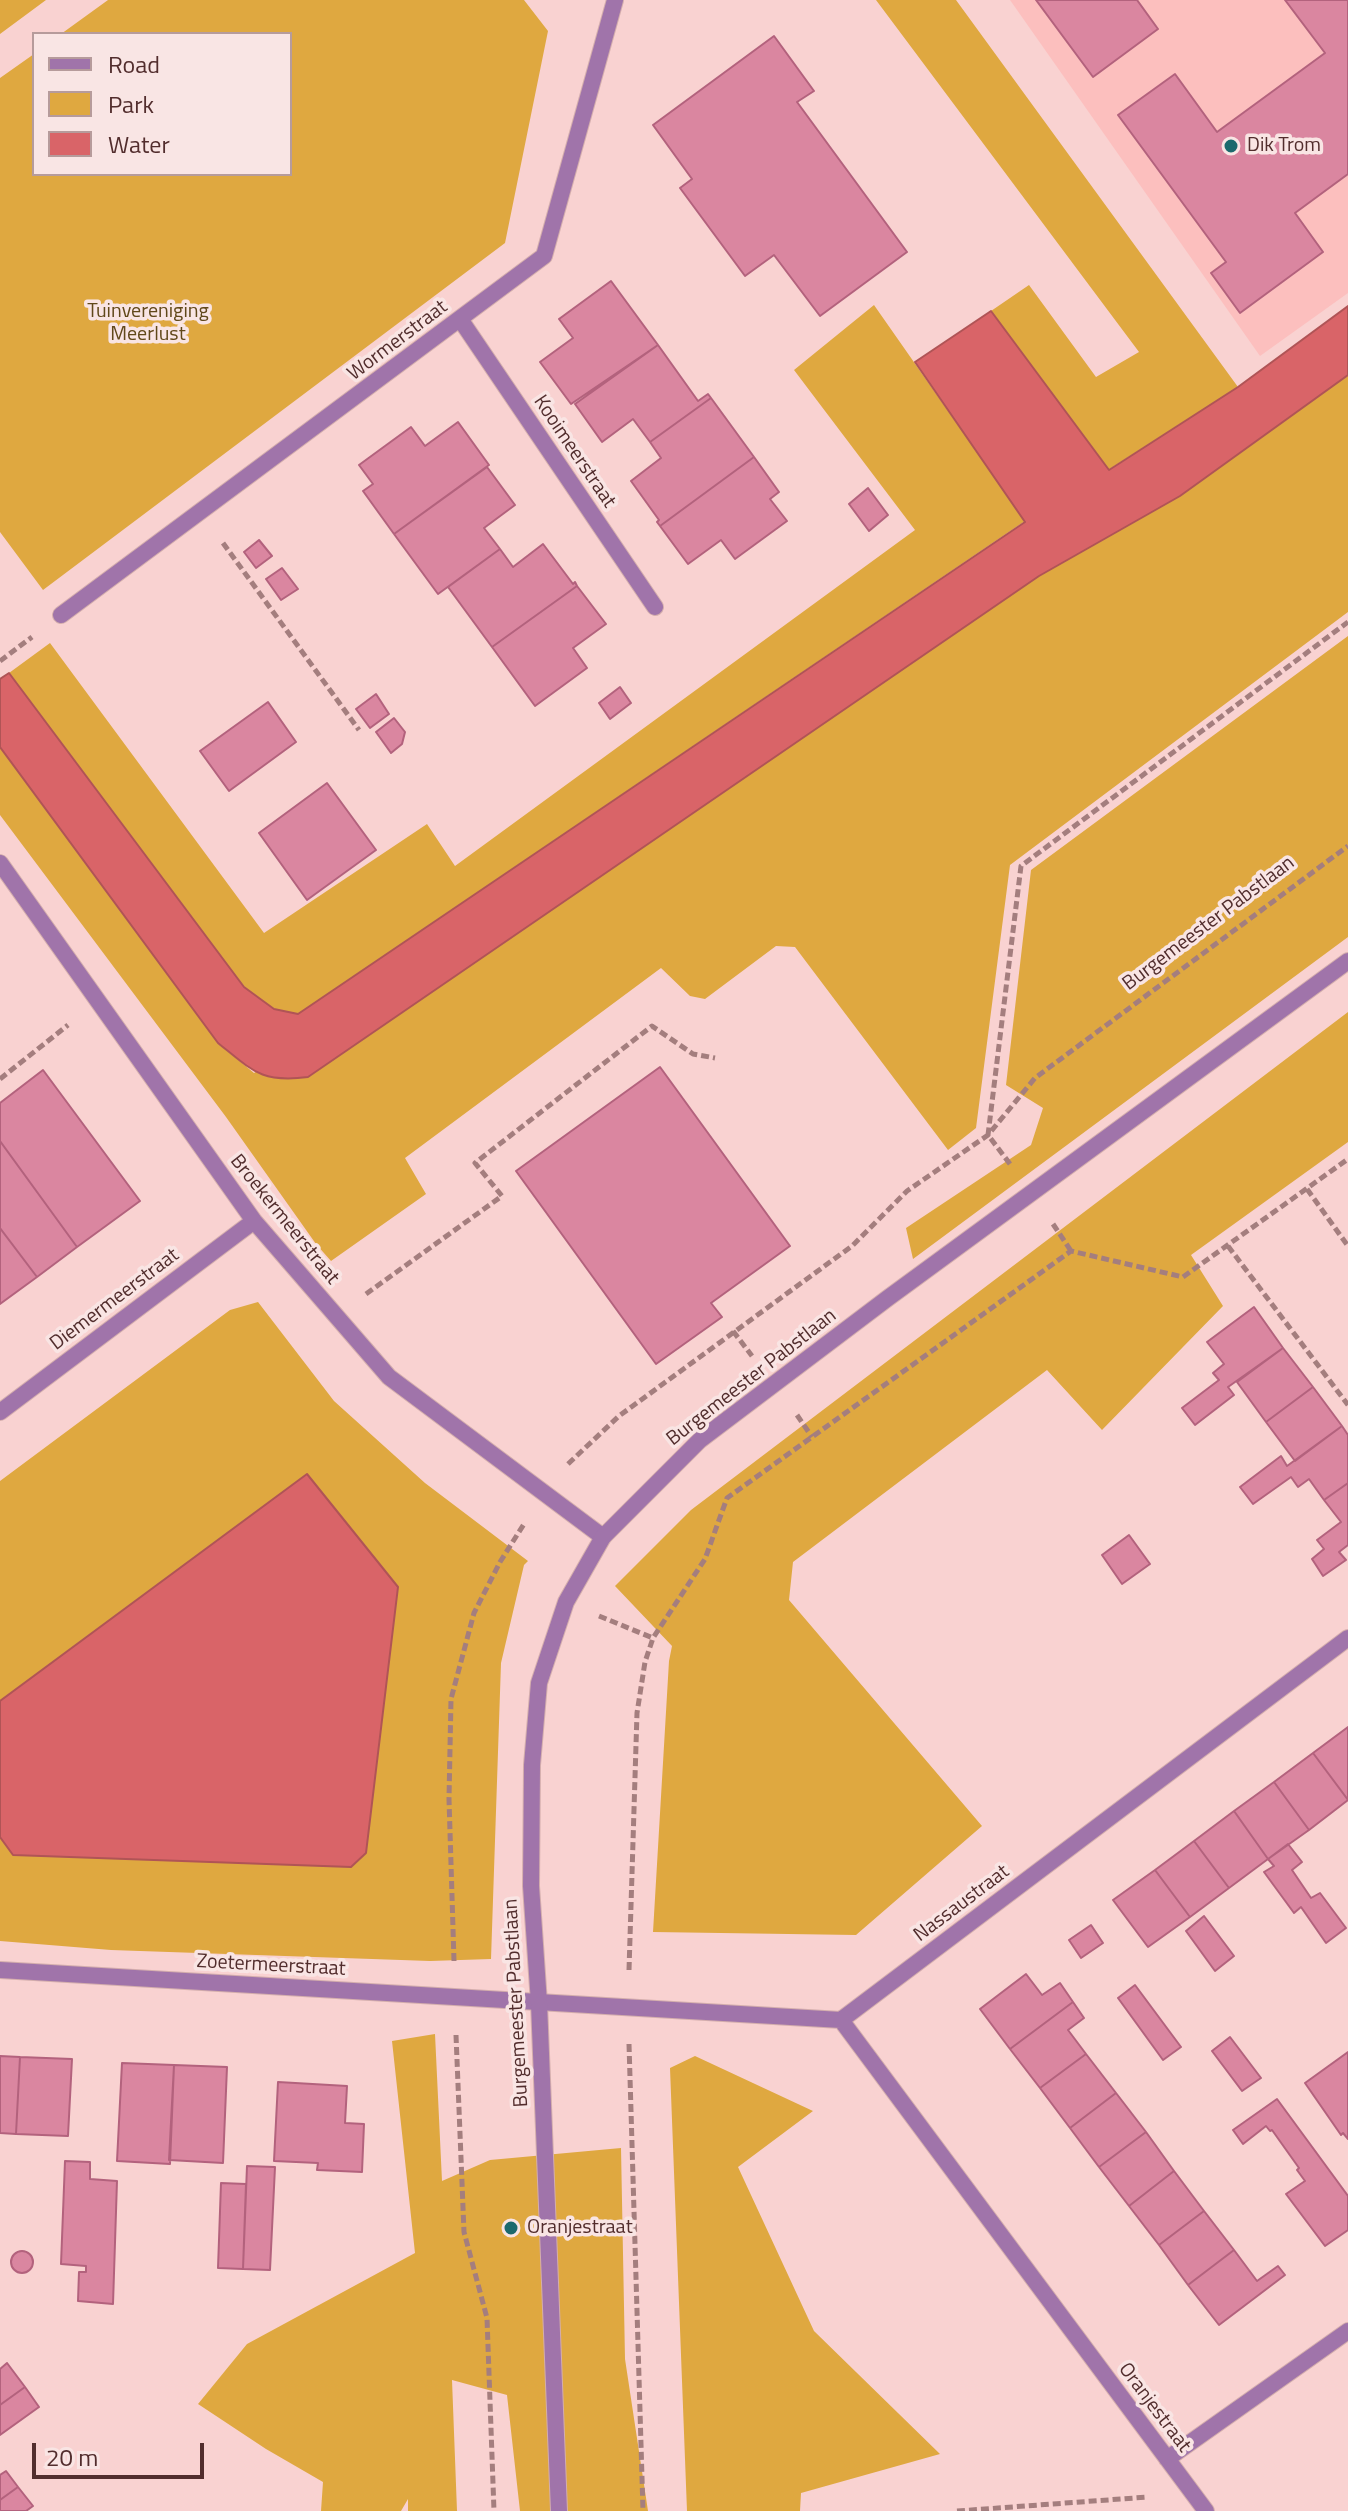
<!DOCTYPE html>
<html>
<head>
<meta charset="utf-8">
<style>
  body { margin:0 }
  #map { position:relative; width:1348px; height:2511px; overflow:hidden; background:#f9d2d1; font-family:"Titillium Web",sans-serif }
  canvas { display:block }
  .legend { position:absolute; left:32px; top:32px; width:260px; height:144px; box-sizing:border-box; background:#f9e5e4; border:2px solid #b69b9b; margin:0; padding:10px 14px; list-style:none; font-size:24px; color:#522d2d }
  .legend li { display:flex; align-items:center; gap:16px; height:40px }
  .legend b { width:40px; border:2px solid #b69b9b }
  .scale { position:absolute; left:32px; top:2443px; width:172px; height:36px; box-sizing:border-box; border:4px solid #522d2d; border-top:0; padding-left:10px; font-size:24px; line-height:28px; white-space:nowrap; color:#522d2d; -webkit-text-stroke:6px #f9e5e4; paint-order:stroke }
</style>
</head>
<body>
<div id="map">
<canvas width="1348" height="2511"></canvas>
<ul class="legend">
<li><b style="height:10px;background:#a074aa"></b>Road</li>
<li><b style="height:22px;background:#dfa840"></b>Park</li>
<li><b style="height:22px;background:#d96468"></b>Water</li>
</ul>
<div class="scale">20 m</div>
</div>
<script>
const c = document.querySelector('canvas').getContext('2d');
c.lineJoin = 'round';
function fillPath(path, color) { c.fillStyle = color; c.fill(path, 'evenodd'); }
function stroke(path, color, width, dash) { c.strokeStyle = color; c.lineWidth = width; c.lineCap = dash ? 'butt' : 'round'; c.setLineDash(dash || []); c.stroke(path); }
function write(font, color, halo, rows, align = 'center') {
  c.font = font + ' "Titillium Web",sans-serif'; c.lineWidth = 7; c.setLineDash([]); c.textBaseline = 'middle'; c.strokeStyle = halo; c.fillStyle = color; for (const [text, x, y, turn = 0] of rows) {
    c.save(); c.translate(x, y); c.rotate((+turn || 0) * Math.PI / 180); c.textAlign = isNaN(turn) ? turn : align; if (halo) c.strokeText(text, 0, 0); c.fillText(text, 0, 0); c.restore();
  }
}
fillPath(new Path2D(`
  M 1010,0 L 1348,0 L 1348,293 L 1260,356 Z`), '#fcbfbe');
fillPath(new Path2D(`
  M 0,0 L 46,0 L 0,34 Z
  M 108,0 L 524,0 L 548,31 L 505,243 L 43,590 L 0,532 L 0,78 L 34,54 L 34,174 L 290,174 L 290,34 L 61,34 Z
  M 876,0 L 956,0 L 1238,387 L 1108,470 L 991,311 L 1029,285 L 1096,377 L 1139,352 Z
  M 874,305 L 1025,521 L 298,1014 L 274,1009 L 244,987 L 9,673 L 50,643 L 264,933 L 427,824 L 455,866 L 915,530 L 794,370 Z
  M 1348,375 L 1348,612 L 1010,865 L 976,1128 L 948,1150 L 795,947 L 776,946 L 705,999 L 690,996 L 661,968 L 405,1158 L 426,1194 L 331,1261 L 316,1244 L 226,1117 L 0,815 L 0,747 L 218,1043 L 254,1073 L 1039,576 L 1180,496 Z
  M 1348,636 L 1348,937 L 913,1259 L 906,1228 L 1031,1145 L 1043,1108 L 1006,1085 L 1031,870 Z
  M 1348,1012 L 1348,1142 L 1191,1255 L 1223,1306 L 1102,1430 L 1047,1370 L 793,1562 L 789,1600 L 982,1826 L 856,1935 L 653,1932 L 669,1661 L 672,1646 L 615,1586 L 691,1510 Z
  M 258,1302 L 334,1401 L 425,1483 L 528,1561 L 524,1565 L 501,1663 L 491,1959 L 430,1961 L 111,1950 L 0,1941 L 0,1837 L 13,1855 L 351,1867 L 307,1474 L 0,1701 L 0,1481 L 230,1310 Z
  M 435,2034 L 442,2181 L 490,2160 L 621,2148 L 625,2359 L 648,2511 L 520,2511 L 507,2395 L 452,2380 L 457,2511 L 408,2511 L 408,2499 L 401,2511 L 321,2511 L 323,2482 L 266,2449 L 198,2404 L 247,2344 L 415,2253 L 392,2041 Z
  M 695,2056 L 813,2111 L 738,2167 L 814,2331 L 940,2454 L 801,2493 L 800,2511 L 687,2511 L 670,2068 Z`), '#dfa840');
const water = new Path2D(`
  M 1348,306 L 1348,375 L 1180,496 L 1039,576 L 308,1077 C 261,1083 253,1071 218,1043 L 0,747 L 0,679 L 9,673 L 244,987 L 274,1009 L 298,1014 L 1025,522 L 915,362 L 991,311 L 1109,470 L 1238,387 Z
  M 307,1474 L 398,1587 L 366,1853 L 351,1867 L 13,1855 L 0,1837 L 0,1701 Z`);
fillPath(water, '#d96468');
stroke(water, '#b05456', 2);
const building = new Path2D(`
  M 1036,0 L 1137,0 L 1158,29 L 1093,77 Z
  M 1285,0 L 1348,0 L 1348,174 L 1295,213 L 1323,252 L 1240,313 L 1211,273 L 1226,262 L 1118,115 L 1175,74 L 1217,132 L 1325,53 Z
  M 774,36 L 814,91 L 797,102 L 907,252 L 820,316 L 774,255 L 745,276 L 680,188 L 692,179 L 653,125 Z
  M 611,281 L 658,345 L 571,404 L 540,362 L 573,338 L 559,319 Z
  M 658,345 L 698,401 L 708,394 L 711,398 L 650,442 L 633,419 L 602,442 L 575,404 Z
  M 711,398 L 754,457 L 660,526 L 657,522 L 659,520 L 631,481 L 661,458 L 650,442 Z
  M 458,422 L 489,465 L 394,534 L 363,491 L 373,484 L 359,465 L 411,427 L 425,446 Z
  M 754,457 L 779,492 L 770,499 L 787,521 L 735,559 L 721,540 L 688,564 L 660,526 Z
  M 487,467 L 515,505 L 484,528 L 500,549 L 438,594 L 394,534 Z
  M 868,488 L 888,515 L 869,531 L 849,504 Z
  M 259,540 L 272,556 L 256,568 L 244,552 Z
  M 543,544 L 573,584 L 575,582 L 577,586 L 492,647 L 448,587 L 500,549 L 513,567 Z
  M 282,568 L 298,589 L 281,600 L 266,579 Z
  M 577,586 L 606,624 L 573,648 L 587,668 L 535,706 L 492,647 Z
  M 620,687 L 631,703 L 610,719 L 599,703 Z
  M 376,694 L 389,714 L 370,728 L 356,709 Z
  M 268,702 L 296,742 L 229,791 L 200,751 Z
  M 394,718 L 405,732 L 402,744 L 391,753 L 376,732 Z
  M 327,783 L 376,850 L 307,900 L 259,833 Z
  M 660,1067 L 790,1246 L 711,1303 L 722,1317 L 656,1364 L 516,1171 Z
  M 43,1070 L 140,1201 L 77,1247 L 0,1141 L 0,1103 Z
  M 0,1141 L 77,1247 L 37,1277 L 0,1228 Z
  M 0,1228 L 37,1277 L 0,1304 Z
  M 1254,1307 L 1283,1348 L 1228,1387 L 1234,1395 L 1195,1425 L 1182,1408 L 1219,1380 L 1213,1373 L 1224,1364 L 1207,1342 Z
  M 1283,1348 L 1313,1387 L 1266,1422 L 1237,1382 Z
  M 1313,1387 L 1342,1426 L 1295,1461 L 1266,1422 Z
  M 1342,1426 L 1348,1435 L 1348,1483 L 1324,1500 L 1309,1479 L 1298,1487 L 1291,1477 L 1253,1504 L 1240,1487 L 1281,1456 L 1287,1466 Z
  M 1348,1483 L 1348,1545 L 1339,1552 L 1346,1560 L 1323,1576 L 1312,1559 L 1324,1549 L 1317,1540 L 1341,1522 L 1324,1500 Z
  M 1129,1535 L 1150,1564 L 1122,1584 L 1102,1555 Z
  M 1348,1727 L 1348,1800 L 1313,1753 Z
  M 1313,1753 L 1348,1800 L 1309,1830 L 1274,1782 Z
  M 1274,1782 L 1309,1830 L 1268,1859 L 1234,1811 Z
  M 1234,1811 L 1268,1859 L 1229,1888 L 1194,1841 Z
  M 1194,1841 L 1229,1888 L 1190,1917 L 1155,1870 Z
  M 1288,1844 L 1302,1862 L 1292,1870 L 1311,1898 L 1320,1893 L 1346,1928 L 1326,1943 L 1301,1907 L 1294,1913 L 1264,1872 L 1274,1866 L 1268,1859 Z
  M 1155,1870 L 1190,1917 L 1148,1947 L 1113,1900 Z
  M 1204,1916 L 1234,1956 L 1215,1971 L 1186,1931 Z
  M 1091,1925 L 1103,1943 L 1081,1958 L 1069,1940 Z
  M 1026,1974 L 1042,1995 L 1060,1983 L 1073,2002 L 1010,2049 L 980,2009 Z
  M 1135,1985 L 1181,2047 L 1163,2060 L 1118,1998 Z
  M 1073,2002 L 1084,2018 L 1068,2030 L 1086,2054 L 1040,2088 L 1010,2049 Z
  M 1230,2037 L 1261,2078 L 1242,2091 L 1212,2051 Z
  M 1348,2052 L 1348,2139 L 1343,2133 L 1341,2135 L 1305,2083 Z
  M 1086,2054 L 1116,2093 L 1070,2128 L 1040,2088 Z
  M 0,2056 L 20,2057 L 16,2134 L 0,2133 Z
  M 20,2057 L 72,2059 L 68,2136 L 16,2134 Z
  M 122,2063 L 174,2065 L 170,2164 L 117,2161 Z
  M 174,2065 L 227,2067 L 223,2163 L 169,2160 Z
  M 278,2082 L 347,2086 L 345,2123 L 364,2124 L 362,2172 L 317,2170 L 318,2163 L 274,2161 Z
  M 1116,2093 L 1146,2132 L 1099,2167 L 1070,2128 Z
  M 1277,2099 L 1348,2196 L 1348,2230 L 1325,2246 L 1286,2194 L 1305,2181 L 1297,2170 L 1299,2168 L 1272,2130 L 1270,2131 L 1266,2126 L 1243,2144 L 1233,2130 Z
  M 1146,2132 L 1174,2171 L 1129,2206 L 1099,2167 Z
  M 65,2161 L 90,2162 L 90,2179 L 117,2181 L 113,2304 L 78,2301 L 79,2272 L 86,2272 L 86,2266 L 61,2264 Z
  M 247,2166 L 275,2167 L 270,2270 L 243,2269 Z
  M 1174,2171 L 1204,2211 L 1159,2245 L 1129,2206 Z
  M 221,2183 L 246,2184 L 243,2269 L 218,2268 Z
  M 1204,2211 L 1234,2250 L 1188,2285 L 1159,2245 Z
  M 1234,2250 L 1257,2281 L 1278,2266 L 1285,2275 L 1219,2325 L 1188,2285 Z
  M11 2262a11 11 0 1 1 22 0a11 11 0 1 1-22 0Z
  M 7,2363 L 25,2387 L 0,2405 L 0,2369 Z
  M 25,2387 L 39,2407 L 0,2435 L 0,2405 Z
  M 6,2471 L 18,2487 L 0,2500 L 0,2475 Z
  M 18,2487 L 33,2506 L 26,2511 L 0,2511 L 0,2500 Z`);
fillPath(building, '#da86a0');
stroke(building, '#b3627d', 2);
const minor = new Path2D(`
  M 460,319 L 655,607
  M 61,615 L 544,256 L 615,0
  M 0,863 L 254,1221 L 389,1377 L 603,1537
  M 0,1412 L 254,1221
  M 0,1970 L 841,2020 L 1348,1638
  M 841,2020 L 1206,2511
  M 1167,2459 L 1348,2331`);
const tertiary = new Path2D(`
  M 559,2511 L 539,2003 L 531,1886 L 532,1765 L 539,1683 L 566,1602 L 603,1537 L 700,1440 L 888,1298 L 1348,961`);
stroke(minor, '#d4aead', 18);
stroke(tertiary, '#d4aead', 18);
stroke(new Path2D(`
  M 223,543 L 359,730
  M 0,661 L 32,637
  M 0,1079 L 68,1025
  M 1010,1164 L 988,1135 L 1021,866 L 1348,622
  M 1307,1189 L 1348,1246
  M 1053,1224 L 1071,1251
  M 1228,1246 L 1348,1405
  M 366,1294 L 502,1196 L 475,1163 L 652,1026 L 693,1054 L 715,1058
  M 733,1331 L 752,1356
  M 797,1415 L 812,1437
  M 568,1464 L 619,1416 L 852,1246 L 907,1191 L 988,1135 L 1035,1078 L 1348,846
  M 599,1616 L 653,1638
  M 454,1961 L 449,1799 L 451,1699 L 474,1613 L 500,1562 L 524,1524
  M 629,1970 L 637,1713 L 645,1662 L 653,1638 L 705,1559 L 727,1498 L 1071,1251 L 1183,1277 L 1348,1159
  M 456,2035 L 464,2232 L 487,2318 L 494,2511
  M 629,2044 L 643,2511
  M 957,2511 L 1148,2497`), '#a47e7e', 5, [8, 4]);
stroke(minor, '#a074aa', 16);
stroke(tertiary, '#a074aa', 16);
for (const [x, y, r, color] of [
  [1231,146,8,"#1c696d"],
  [511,2228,8,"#1c696d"]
]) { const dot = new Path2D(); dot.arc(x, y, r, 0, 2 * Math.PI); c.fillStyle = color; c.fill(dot); stroke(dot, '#f9e5e4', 3); }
write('20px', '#522d2d', '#f9e5e4', [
  ["Dik Trom",1247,146],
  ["Oranjestraat",527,2228]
], 'left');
write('20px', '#61481a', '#f9e5e4', [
  ["Tuinvereniging",148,312],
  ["Meerlust",148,335]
]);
write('20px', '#522d2d', '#f9e5e4', [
  ["Wormerstraat",398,341,-37],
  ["Kooimeerstraat",574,452,56],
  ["Burgemeester Pabstlaan",1209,924,-37],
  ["Broekermeerstraat",284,1220,51],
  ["Diemermeerstraat",115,1300,-37],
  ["Burgemeester Pabstlaan",752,1378,-38],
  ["Nassaustraat",962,1904,-37],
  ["Zoetermeerstraat",271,1966,3],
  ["Burgemeester Pabstlaan",517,2003,-93],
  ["Oranjestraat",1154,2408,53]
]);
</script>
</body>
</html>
